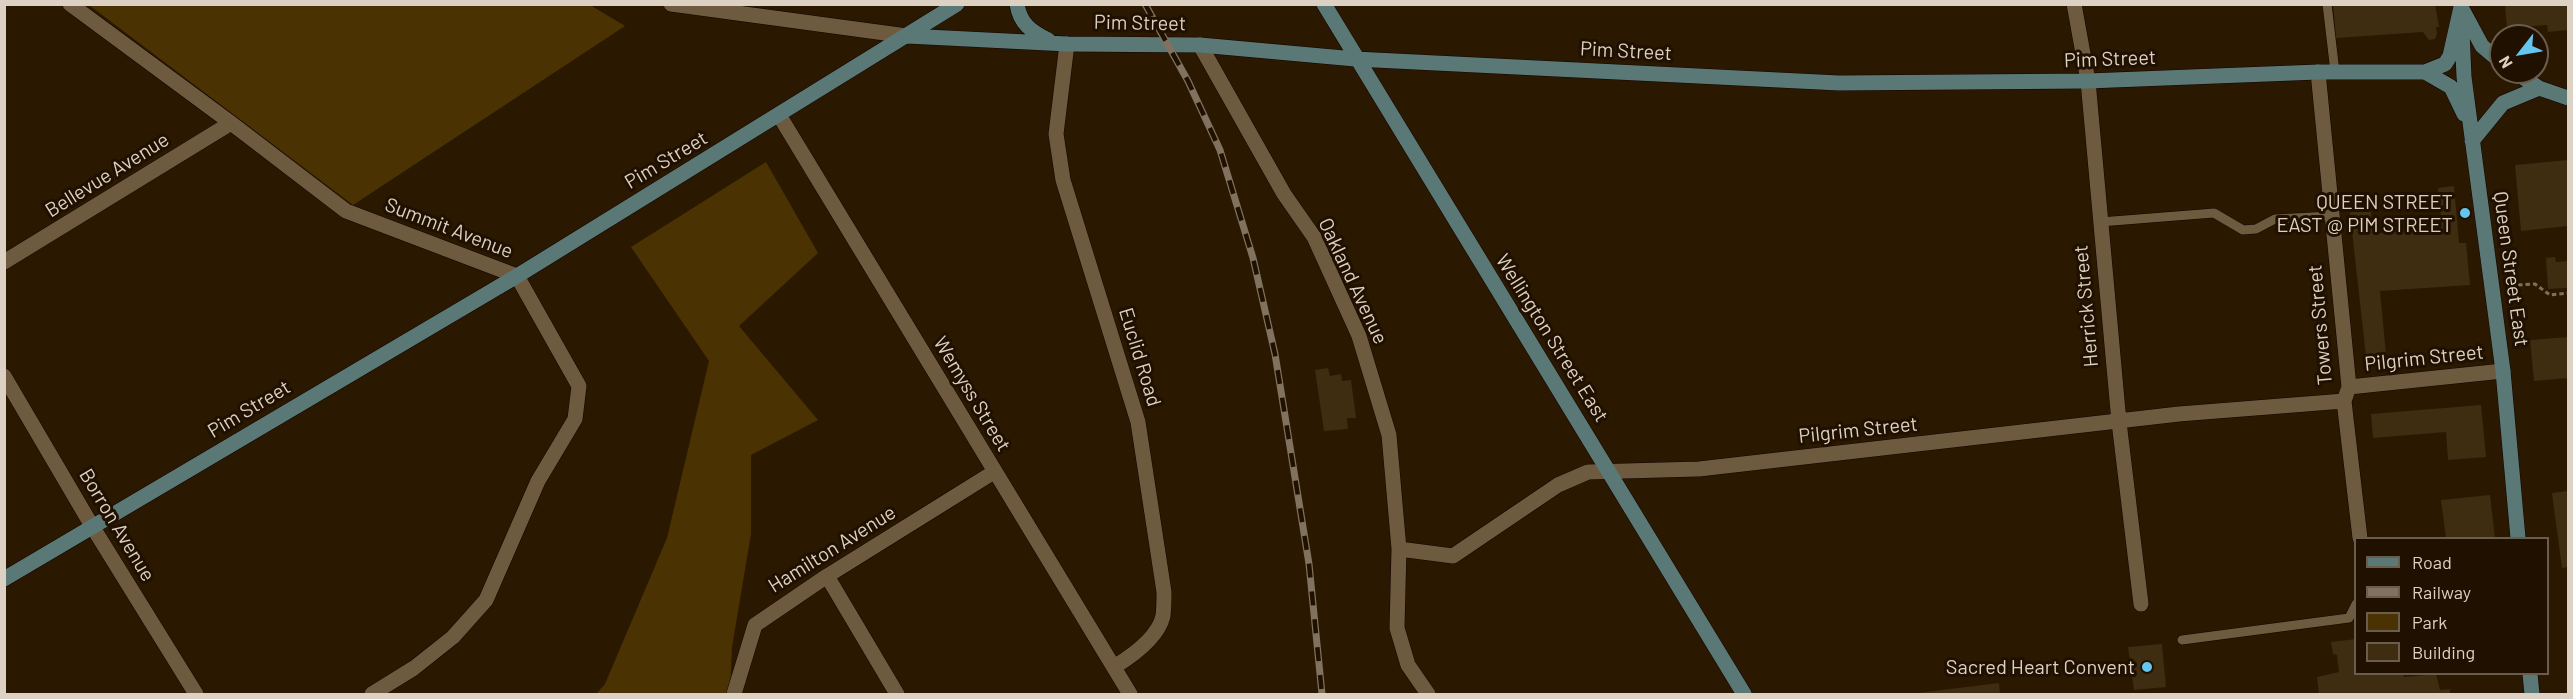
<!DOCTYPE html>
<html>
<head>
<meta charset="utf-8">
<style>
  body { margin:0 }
  #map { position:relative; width:2573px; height:699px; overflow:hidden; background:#2a1900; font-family:Barlow,sans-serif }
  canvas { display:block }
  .frame { position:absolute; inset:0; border:6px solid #dcd1c2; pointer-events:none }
  .legend { position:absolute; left:2354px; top:537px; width:195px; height:138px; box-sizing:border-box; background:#201000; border:2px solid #6b5d4e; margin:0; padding:8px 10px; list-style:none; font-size:18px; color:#dcd1c2 }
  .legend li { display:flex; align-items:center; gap:12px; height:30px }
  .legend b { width:30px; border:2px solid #6b5d4e }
  .north { position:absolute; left:2489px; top:24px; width:60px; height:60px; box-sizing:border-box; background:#201000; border:2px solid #6b5d4e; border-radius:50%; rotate:239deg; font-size:16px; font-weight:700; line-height:24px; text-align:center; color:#dcd1c2 }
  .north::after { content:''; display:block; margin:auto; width:21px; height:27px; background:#65c5ef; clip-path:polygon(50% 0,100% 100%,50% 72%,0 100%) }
</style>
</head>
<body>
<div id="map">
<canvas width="2573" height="699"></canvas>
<div class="frame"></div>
<ul class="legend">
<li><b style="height:8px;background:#5a7976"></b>Road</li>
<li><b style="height:8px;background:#80725e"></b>Railway</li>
<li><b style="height:16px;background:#4b3203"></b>Park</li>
<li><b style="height:16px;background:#3e2d11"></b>Building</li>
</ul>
<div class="north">N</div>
</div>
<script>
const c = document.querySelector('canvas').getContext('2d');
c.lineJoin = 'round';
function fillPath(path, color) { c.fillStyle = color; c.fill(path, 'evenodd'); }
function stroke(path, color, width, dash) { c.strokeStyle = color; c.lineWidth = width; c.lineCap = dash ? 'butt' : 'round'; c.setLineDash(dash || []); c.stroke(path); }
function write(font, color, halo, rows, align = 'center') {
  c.font = font + ' Barlow,sans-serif'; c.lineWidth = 6; c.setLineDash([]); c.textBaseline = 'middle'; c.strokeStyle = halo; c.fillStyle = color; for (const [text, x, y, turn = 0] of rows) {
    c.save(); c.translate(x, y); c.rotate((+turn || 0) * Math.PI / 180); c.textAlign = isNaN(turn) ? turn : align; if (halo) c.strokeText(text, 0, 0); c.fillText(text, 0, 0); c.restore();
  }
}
fillPath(new Path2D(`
  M 590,5 L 625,26 L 353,205 L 89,5 Z
  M 766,162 L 818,253 L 739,326 L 818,420 L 751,455 L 751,534 L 732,647 L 730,694 L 596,694 L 605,684 L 667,538 L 709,361 L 631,247 Z`), '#4b3203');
fillPath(new Path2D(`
  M 2333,4 L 2435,4 L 2439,27 L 2436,27 L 2437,34 L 2435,39 L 2429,40 L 2423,32 L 2336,38 Z
  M 2505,4 L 2568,4 L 2568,30 L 2548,32 L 2547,25 L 2507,28 Z
  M 2568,160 L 2568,226 L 2521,231 L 2515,165 Z
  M 2454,186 L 2459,243 L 2466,243 L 2470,285 L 2380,291 L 2386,354 L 2366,356 L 2348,196 L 2369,194 L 2373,234 L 2442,227 L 2438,188 Z
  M 2555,257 L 2556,262 L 2568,261 L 2568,288 L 2548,289 L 2546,258 Z
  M 2568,337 L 2568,378 L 2534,381 L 2530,340 Z
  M 1328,368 L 1330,376 L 1341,374 L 1342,381 L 1351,380 L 1356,418 L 1347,418 L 1348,429 L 1324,431 L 1315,370 Z
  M 2481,405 L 2486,457 L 2448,460 L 2446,432 L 2373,438 L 2371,414 Z
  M 2568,491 L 2568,567 L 2562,568 L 2552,493 Z
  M 2490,495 L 2495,538 L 2446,538 L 2441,500 Z
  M 2356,639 L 2356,674 L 2403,674 L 2404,677 L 2436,674 L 2440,690 L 2450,689 L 2450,694 L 2319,694 L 2317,677 L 2339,672 L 2337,655 L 2333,654 L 2331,642 Z
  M 2162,644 L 2166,687 L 2134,690 L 2128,647 Z
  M 1999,683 L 2000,694 L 1918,694 L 1918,693 Z`), '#3e2d11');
const lane = new Path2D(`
  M 2327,4 L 2335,72
  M 2100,222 L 2214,213 L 2243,230 L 2256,229 L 2275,219 L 2331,216
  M 2182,640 L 2349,618 L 2356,604`);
const street = new Path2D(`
  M 70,4 L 231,123 L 346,211 L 517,276 L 579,386 L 575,419 L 538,481 L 486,600 L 453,637 L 414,668 L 372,694
  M 671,4 L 907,36
  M 2074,4 L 2088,81 L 2119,422 L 2141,604
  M 1067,44 L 1056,134 L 1063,180 L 1138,422 L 1164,592 C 1164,599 1164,608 1163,616 C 1158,638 1132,656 1114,667
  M 1200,45 L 1284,194 L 1314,237 L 1359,336 L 1389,435 L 1399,549 L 1397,628 L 1408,665 L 1428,694
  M 2318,72 L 2349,387 L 2344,401 L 2360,538
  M 779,115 L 1130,694
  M 4,262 L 231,123
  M 4,376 L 92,526 L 196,694
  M 2349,387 L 2503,371
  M 1399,549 L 1453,556 L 1558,485 L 1588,472 L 1699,469 L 2179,414 L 2344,401
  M 827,576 L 897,694
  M 734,694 L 755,625 L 827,576 L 994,472`);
const secondary = new Path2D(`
  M 1017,4 C 1020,24 1031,31 1048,40
  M 1324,4 L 1744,694
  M 2461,7 L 2482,46 L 2501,62
  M 2462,32 L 2464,77 L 2503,371 L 2518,538
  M 907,36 L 1067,44 L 1200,45 L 1355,59 L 1839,83 L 2088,81 L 2318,72 L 2425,72 L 2445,64 L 2450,56 L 2461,7
  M 2425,72 L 2451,87 L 2464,114
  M 2515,72 L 2539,88 L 2568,98
  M 2472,141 L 2503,103 L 2539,88
  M 4,579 L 517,276 L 957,4
  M 2530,674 L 2532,694`);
stroke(lane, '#120400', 10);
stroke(street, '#120400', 16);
stroke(secondary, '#120400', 16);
stroke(new Path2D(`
  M 2518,285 L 2535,284 L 2550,295 L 2568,293`), '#7e705c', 3, [4.5, 3]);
stroke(lane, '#6e5a3e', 9);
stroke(street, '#6e5a3e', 15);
stroke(secondary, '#5a7976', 15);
const rail = new Path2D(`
  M 1145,4 L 1188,81 L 1220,150 L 1253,258 L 1275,354 L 1309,564 L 1322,694`);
stroke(rail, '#80725e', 7);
stroke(rail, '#201000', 4.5, [14]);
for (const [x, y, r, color] of [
  [2465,213,6,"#65c5ef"],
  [2147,667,6,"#65c5ef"]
]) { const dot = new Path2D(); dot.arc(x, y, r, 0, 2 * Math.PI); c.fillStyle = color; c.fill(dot); stroke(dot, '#201000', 2); }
write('20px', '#dcd1c2', '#201000', [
  ["Pim Street",1140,23,1],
  ["Pim Street",1626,51,3],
  ["Pim Street",2110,59,-2],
  ["Pim Street",666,160,-31],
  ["Bellevue Avenue",107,175,-32],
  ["Summit Avenue",449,228,21],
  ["Queen Street East",2511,269,82],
  ["Oakland Avenue",1353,281,65],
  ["Herrick Street",2086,306,-95],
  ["Towers Street",2320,325,-95],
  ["Wellington Street East",1552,338,58],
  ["Euclid Road",1140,357,73],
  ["Pilgrim Street",2424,358,-6],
  ["Wemyss Street",972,394,59],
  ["Pim Street",249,409,-31],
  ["Pilgrim Street",1858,430,-6],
  ["Borron Avenue",117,525,59],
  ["Hamilton Avenue",832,549,-32]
]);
write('20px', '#dcd1c2', '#201000', [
  ["QUEEN STREET",2453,202],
  ["EAST @ PIM STREET",2453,225],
  ["Sacred Heart Convent",2135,667]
], 'right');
</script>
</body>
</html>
